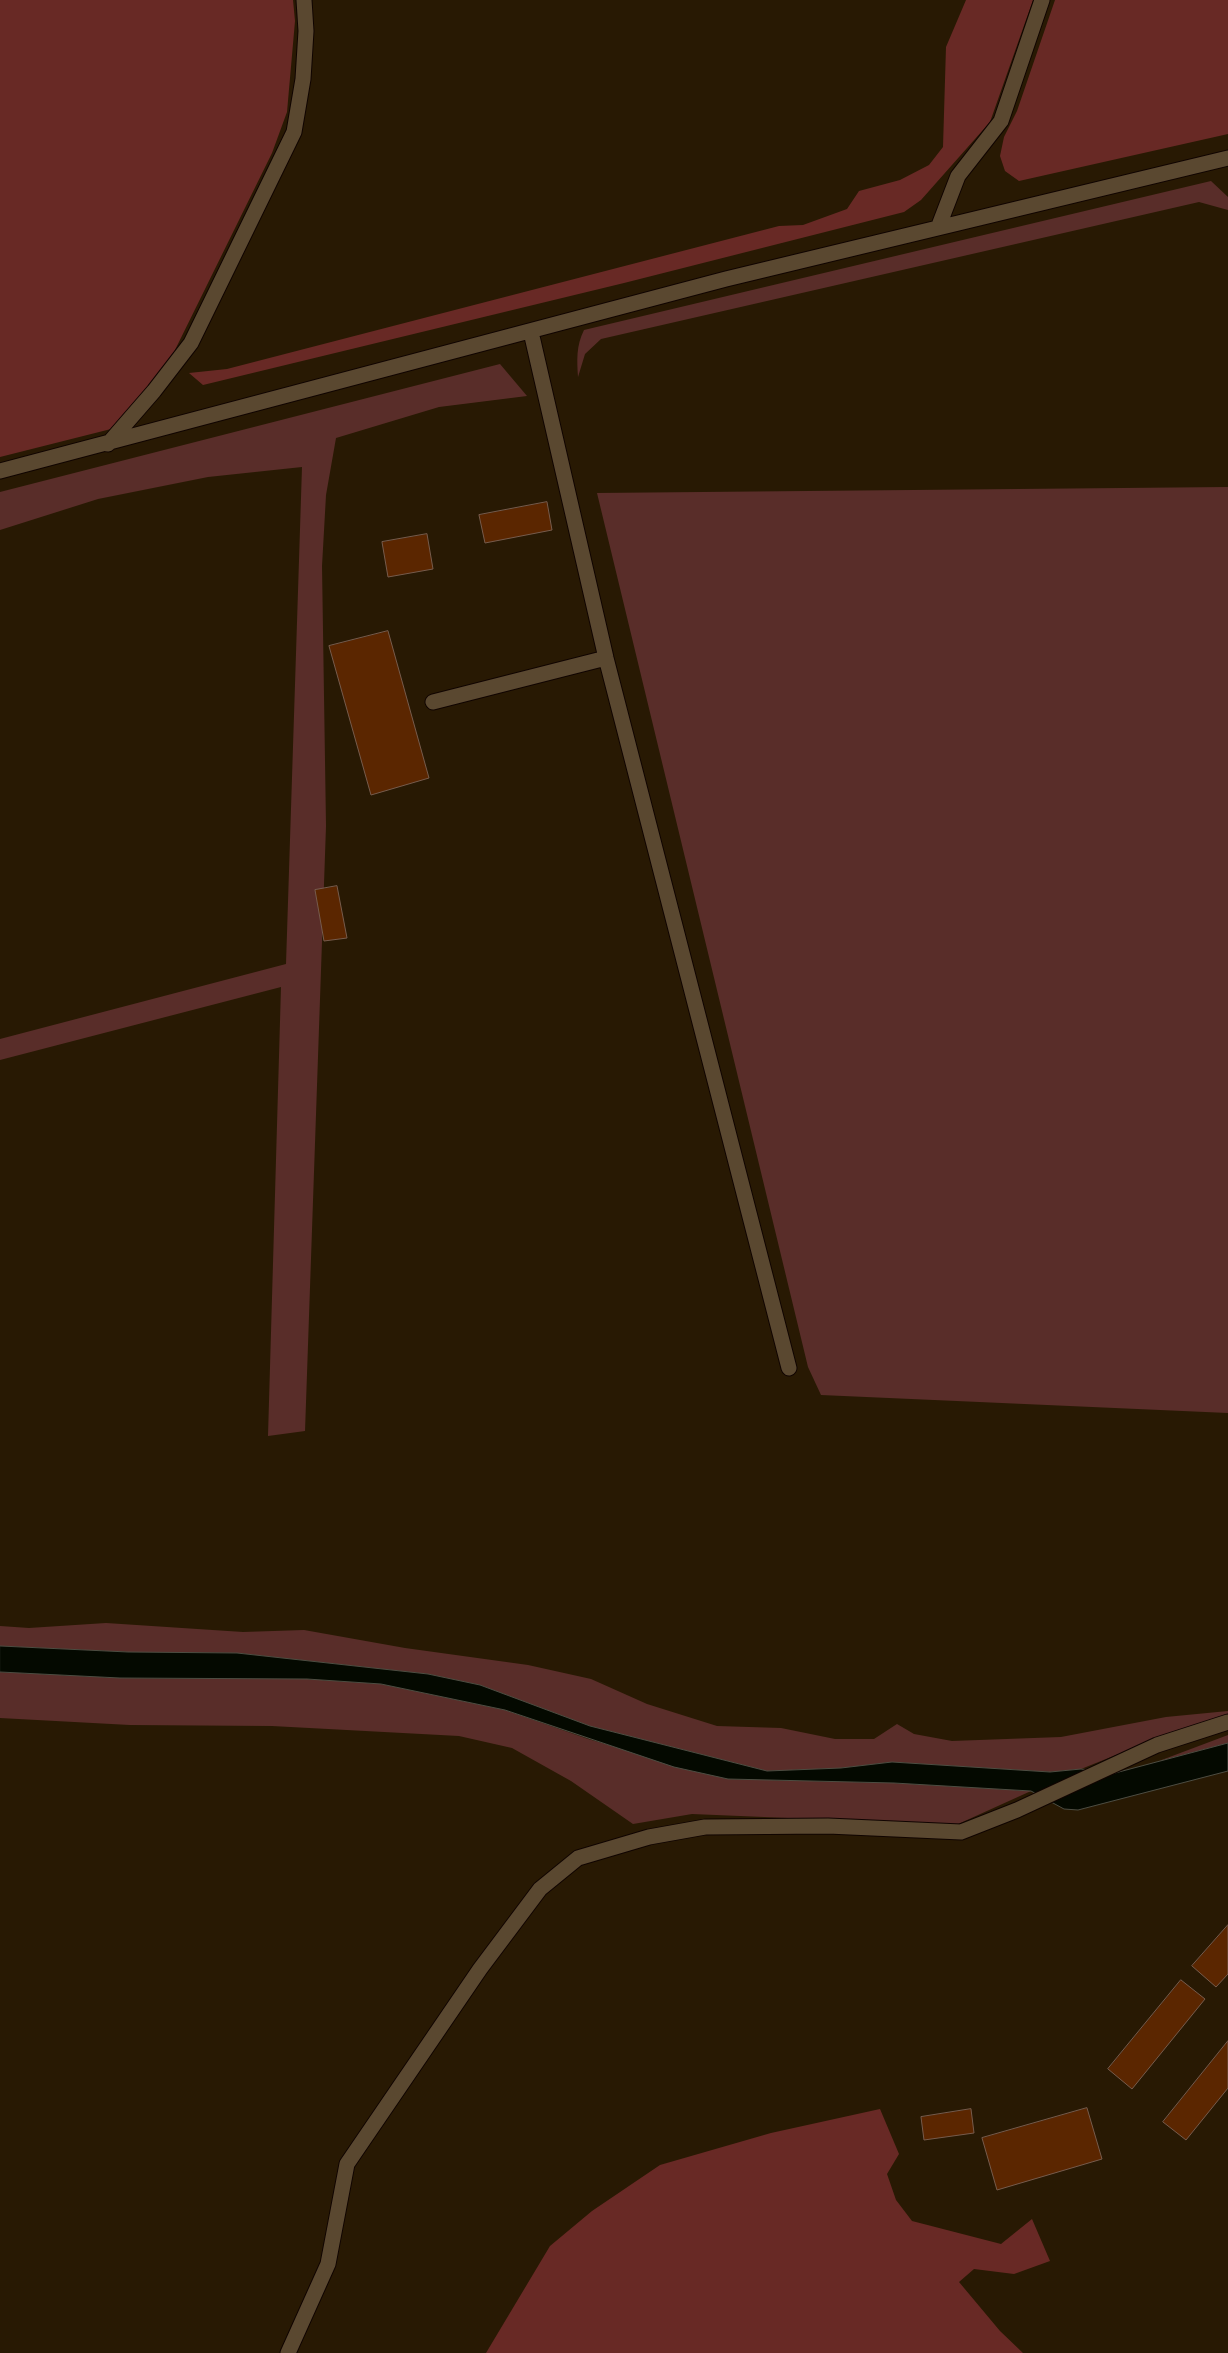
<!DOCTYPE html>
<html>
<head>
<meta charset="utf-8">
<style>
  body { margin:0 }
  canvas { display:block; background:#281903 }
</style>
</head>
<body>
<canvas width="1228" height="2353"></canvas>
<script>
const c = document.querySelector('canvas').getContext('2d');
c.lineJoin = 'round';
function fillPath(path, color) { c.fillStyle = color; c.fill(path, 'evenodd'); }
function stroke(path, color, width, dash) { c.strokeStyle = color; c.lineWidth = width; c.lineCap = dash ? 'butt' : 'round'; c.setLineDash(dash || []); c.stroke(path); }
fillPath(new Path2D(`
  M 1211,181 L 1228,197 L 1228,210 L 1199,202 L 601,339 L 585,354 L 578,377 C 577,360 576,346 584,330 Z
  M 500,364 L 527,396 L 439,407 L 336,438 L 326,495 L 322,566 L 326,826 L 305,1431 L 268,1436 L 281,987 L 0,1060 L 0,1039 L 286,964 L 302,467 L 208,477 L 98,499 L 0,530 L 0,492 Z
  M 1228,487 L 1228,1413 L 821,1395 L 808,1367 L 597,493 Z
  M 106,1623 L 243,1632 L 304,1630 L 405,1648 L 528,1665 L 591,1679 L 647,1704 L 717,1726 L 781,1728 L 835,1739 L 874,1739 L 897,1724 L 914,1734 L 952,1741 L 1061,1737 L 1166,1717 L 1228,1711 L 1228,1715 L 1151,1741 L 1081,1769 L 1050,1772 L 892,1762 L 841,1768 L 767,1771 L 590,1726 L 480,1685 L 428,1674 L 237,1653 L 128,1652 L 0,1646 L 0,1626 L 29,1628 Z
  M 0,1672 L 120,1678 L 307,1679 L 381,1684 L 505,1710 L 588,1739 L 728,1779 L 894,1783 L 1031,1791 L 956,1825 L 692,1814 L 633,1824 L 571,1781 L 512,1748 L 459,1736 L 272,1726 L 130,1725 L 0,1718 Z
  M 1228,1735 L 1228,1743 L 1159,1761 Z`), '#592d29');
fillPath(new Path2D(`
  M 0,0 L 293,0 L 295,21 L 287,112 L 272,153 L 174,352 L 143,395 L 111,429 L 0,457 Z
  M 966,0 L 1033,0 L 990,122 L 921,200 L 904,212 L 624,283 L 203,385 L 189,373 L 227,369 L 779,226 L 803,225 L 847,209 L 859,191 L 900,180 L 929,165 L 943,147 L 946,47 Z
  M 1055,0 L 1228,0 L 1228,134 L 1019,181 L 1005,171 L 1000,156 L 1004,137 L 1017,111 Z
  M 880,2109 L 899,2154 L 887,2174 L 896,2200 L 912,2221 L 1001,2244 L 1032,2219 L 1050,2261 L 1014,2274 L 974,2269 L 959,2282 L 1000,2331 L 1023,2353 L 486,2353 L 550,2246 L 592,2211 L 660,2165 L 771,2133 Z`), '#682925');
const water = new Path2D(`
  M 0,1646 L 128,1652 L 237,1653 L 428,1674 L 480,1685 L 590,1726 L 767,1771 L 841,1768 L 892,1762 L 1050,1772 L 1081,1769 L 1115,1773 L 1228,1743 L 1228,1771 L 1078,1810 L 1064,1809 L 1031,1791 L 894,1783 L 728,1779 L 674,1767 L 505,1710 L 381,1684 L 307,1679 L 120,1678 L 0,1672 Z`);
fillPath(water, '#040900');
stroke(water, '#4d4d42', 1);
const building = new Path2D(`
  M 547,502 L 552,530 L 485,543 L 479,515 Z
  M 427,534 L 433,569 L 388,577 L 382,542 Z
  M 388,631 L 429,778 L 371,795 L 329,646 Z
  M 337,886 L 347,938 L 324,941 L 315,890 Z
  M 1228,1925 L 1228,1974 L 1216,1987 L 1192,1966 Z
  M 1181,1980 L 1205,1999 L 1132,2089 L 1108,2069 Z
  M 1228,2041 L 1228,2088 L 1186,2140 L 1163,2122 Z
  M 1087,2108 L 1102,2159 L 997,2190 L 982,2138 Z
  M 971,2109 L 974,2133 L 924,2140 L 921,2117 Z`);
fillPath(building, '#5b2600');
stroke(building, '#765b4c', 1);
const minor = new Path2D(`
  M 938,228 L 958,176 L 1001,121 L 1042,0
  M 531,332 L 606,658 L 789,1368
  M 108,444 L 154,391 L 191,343 L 294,132 L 303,79 L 306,31 L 304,0
  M 0,471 L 726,279 L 1228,158
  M 433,702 L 606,658
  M 288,2353 L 328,2264 L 347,2164 L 480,1969 L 540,1889 L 578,1858 L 649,1837 L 705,1827 L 828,1826 L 961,1832 L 1017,1810 L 1157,1745 L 1228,1722`);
stroke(minor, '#100400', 17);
stroke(minor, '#5a4830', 15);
</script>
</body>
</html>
